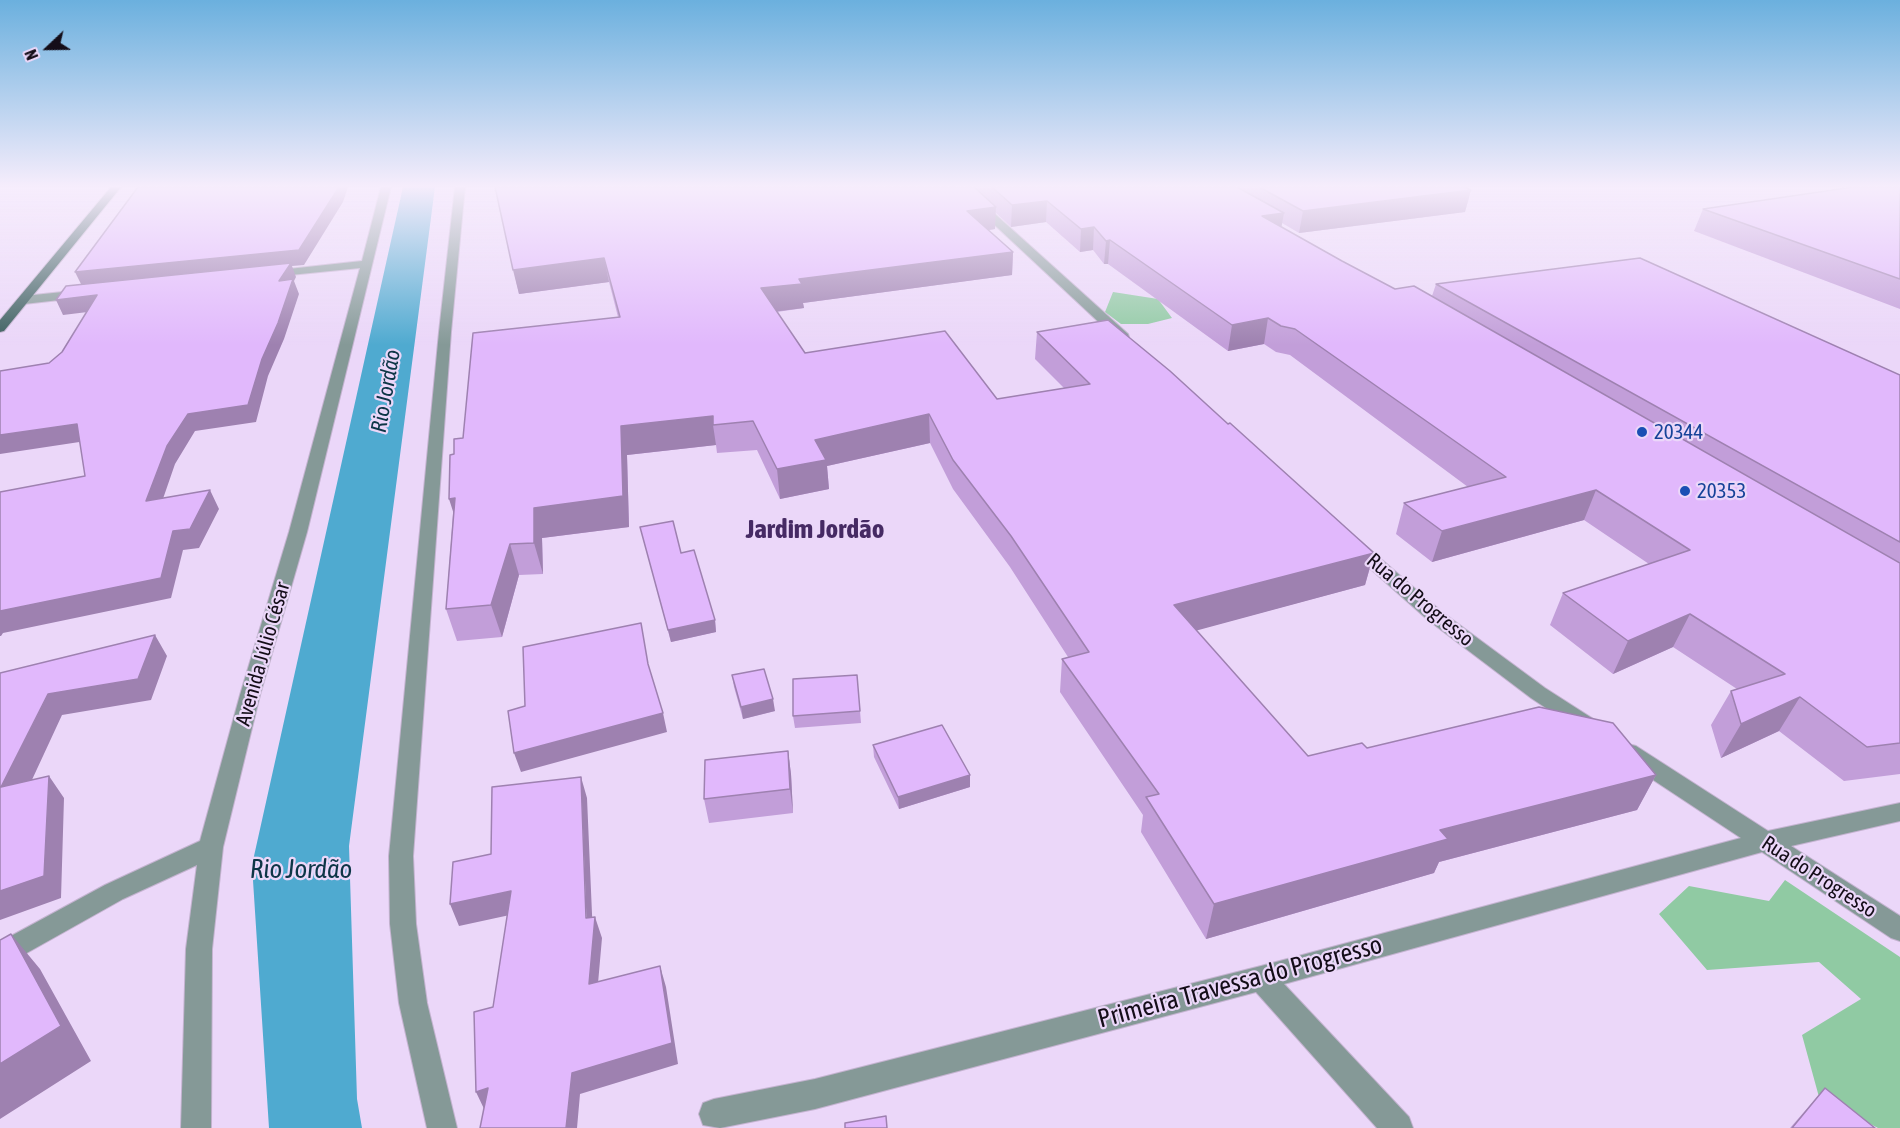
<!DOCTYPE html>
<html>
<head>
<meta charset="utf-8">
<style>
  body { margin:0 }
  #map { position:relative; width:1900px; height:1128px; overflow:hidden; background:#ebd7f9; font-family:"Asap Condensed",sans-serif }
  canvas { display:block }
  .north { position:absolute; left:18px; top:18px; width:60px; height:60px; -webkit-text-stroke:4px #ebd7f9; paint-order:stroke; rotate:248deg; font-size:16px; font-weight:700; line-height:24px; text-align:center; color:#140d18 }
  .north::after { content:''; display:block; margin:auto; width:21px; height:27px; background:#140d18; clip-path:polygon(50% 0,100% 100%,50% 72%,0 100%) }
</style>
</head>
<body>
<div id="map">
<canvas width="1900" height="1128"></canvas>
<div class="north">N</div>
</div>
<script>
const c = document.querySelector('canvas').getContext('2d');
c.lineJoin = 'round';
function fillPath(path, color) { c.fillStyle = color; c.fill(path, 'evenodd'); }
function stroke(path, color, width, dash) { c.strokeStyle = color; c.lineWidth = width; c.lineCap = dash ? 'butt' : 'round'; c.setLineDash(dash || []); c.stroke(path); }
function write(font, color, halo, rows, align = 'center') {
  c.font = font + ' "Asap Condensed",sans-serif'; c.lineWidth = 4.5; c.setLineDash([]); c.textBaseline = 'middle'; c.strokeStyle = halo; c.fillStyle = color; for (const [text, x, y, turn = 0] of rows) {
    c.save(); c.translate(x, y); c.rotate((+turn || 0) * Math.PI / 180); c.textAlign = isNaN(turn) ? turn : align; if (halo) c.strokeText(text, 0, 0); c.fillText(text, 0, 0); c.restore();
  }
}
fillPath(new Path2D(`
  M 1113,292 L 1158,299 L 1172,318 L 1148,324 L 1121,324 L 1105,312 Z
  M 1785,880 L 1900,957 L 1900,1128 L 1878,1128 L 1819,1097 L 1802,1035 L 1861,999 L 1819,962 L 1707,970 L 1659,914 L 1689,886 L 1769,901 Z`), '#90caa3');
fillPath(new Path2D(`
  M 403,187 L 435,187 L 349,846 L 357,1099 L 362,1128 L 269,1128 L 252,865 Z`), '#4faad0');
const minor = new Path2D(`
  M 381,187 L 391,187 L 307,532 L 260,695 L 223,847 L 212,949 L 211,1128 L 181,1128 L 186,949 L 197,865 L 123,899 L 0,968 L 0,942 L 105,885 L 200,841 L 240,695 L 289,532 L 360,268 L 270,277 L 264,274 L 270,271 L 362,261 Z
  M 455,187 L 465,187 L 451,332 L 413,856 L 416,924 L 427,1003 L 457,1128 L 427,1128 L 399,1003 L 390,924 L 389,856 L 439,332 Z
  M 954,187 L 965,187 L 1128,334 L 1129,337 L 1128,340 L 1118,340 Z
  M 82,290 L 88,294 L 86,297 L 24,304 L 18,300 L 24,296 Z
  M 1353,539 L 1359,540 L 1442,612 L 1545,688 L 1598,722 L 1601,727 L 1598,732 L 1590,735 L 1582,732 L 1531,698 L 1428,620 L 1347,548 L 1344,544 L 1347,540 Z
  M 1628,744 L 1636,746 L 1768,831 L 1900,803 L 1900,821 L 1791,846 L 1900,916 L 1900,941 L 1891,938 L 1762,852 L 1284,984 L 1409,1117 L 1413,1128 L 1377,1128 L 1256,992 L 815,1109 L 720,1128 L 703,1125 L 699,1114 L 703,1103 L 714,1099 L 815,1079 L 1261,966 L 1741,838 L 1620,758 L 1617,752 L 1620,746 Z`);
const major = new Path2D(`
  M 111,187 L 121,187 L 4,331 L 0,332 L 0,320 Z`);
stroke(minor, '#c4b3d0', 2);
stroke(major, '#c4b3d0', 2);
fillPath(minor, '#859997');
fillPath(major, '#395d5c');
fillPath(new Path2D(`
  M 495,187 L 1464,187 L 1471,190 L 1465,212 L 1299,233 L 1282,223 L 1281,227 L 1342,261 L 1395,289 L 1432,296 L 1436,284 L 1900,375 L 1900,774 L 1844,781 L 1779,731 L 1721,758 L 1711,725 L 1731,691 L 1737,689 L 1673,647 L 1613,674 L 1550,625 L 1563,593 L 1649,564 L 1584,520 L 1432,562 L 1396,534 L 1404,503 L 1468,487 L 1290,355 L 1276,352 L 1264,344 L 1228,351 L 1108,264 L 1104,264 L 1093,250 L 1080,252 L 1046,222 L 1011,227 L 995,212 L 995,229 L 989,230 L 1013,252 L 1012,275 L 803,303 L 804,308 L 777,312 L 805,353 L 997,399 L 1064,388 L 1035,359 L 1037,332 L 1228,424 L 1374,553 L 1365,585 L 1196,630 L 1308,756 L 1367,748 L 1656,775 L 1637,810 L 1439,862 L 1434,873 L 1206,939 L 1141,832 L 1143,815 L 1060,692 L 1062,659 L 1068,657 L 1010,567 L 953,489 L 930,443 L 827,466 L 829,489 L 780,499 L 757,450 L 717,453 L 716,445 L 627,455 L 629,527 L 542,538 L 543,574 L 519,575 L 502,637 L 457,641 L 446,609 L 453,514 L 454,454 L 463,438 L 618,317 L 609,282 L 519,294 Z
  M 1900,187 L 1900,309 L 1694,231 L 1703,209 Z
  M 640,527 L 681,553 L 715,620 L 716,632 L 671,642 Z
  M 732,675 L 775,711 L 743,719 L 734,687 Z
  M 857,675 L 861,723 L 795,728 L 793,716 Z
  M 873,745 L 970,787 L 899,809 L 874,757 Z
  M 788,751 L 791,774 L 793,813 L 709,823 L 704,799 Z
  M 1825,1088 L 1875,1128 L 1790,1128 Z`), '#c29ed9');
fillPath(new Path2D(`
  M 339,187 L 348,187 L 343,202 L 304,265 L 292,266 L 296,277 L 294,281 L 299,294 L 284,339 L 268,376 L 256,422 L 195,431 L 175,464 L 156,519 L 146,501 L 167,446 L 188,414 L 262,359 L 83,288 L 75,272 Z
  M 1471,190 L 1465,212 L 1299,233 L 1303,211 Z
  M 1047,201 L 1046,222 L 1011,227 L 1012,205 Z
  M 996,207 L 995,229 L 967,233 L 967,211 Z
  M 1284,213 L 1280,235 L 1262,216 Z
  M 1094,227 L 1093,250 L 1080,252 L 1081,229 Z
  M 1110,240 L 1108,264 L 1104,264 L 1106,241 Z
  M 1013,252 L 1012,275 L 803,303 L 804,308 L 764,313 L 761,288 L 799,279 Z
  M 604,258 L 609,282 L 519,294 L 513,270 Z
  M 97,295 L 104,310 L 63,315 L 56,300 Z
  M 1268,318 L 1264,344 L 1228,351 L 1232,325 Z
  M 929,414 L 930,443 L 827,466 L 829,489 L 780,499 L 777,469 L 815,440 Z
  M 713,416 L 713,425 L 716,445 L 627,455 L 629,527 L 542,538 L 543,574 L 534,543 L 534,508 L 621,426 Z
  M 77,424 L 86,441 L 0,454 L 0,435 Z
  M 210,490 L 219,509 L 199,548 L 183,550 L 171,598 L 3,633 L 1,636 L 0,636 L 0,611 L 173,531 Z
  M 1596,490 L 1584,520 L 1432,562 L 1442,531 Z
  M 455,498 L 459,530 L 449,499 Z
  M 510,544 L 519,575 L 502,637 L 491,605 Z
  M 1374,553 L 1365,585 L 1169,638 L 1174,605 Z
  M 1690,614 L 1673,647 L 1613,674 L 1628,641 Z
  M 715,620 L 716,632 L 671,642 L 668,630 Z
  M 155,635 L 167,656 L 151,700 L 62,715 L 18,810 L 1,787 L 48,694 Z
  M 1800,697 L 1779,731 L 1721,758 L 1741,724 Z
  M 773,699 L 775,711 L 743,719 L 741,707 Z
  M 663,713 L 667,732 L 521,772 L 514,753 Z
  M 788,751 L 791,774 L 793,813 L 790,789 Z
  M 970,775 L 970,787 L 899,809 L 898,797 Z
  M 1656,775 L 1637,810 L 1439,862 L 1434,873 L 1206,939 L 1214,904 L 1440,830 Z
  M 49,776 L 64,798 L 61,898 L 0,920 L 0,891 Z
  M 581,777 L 587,798 L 593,937 L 595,917 L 602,938 L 596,1006 L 589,984 Z
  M 511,891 L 519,913 L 459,926 L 450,904 Z
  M 11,934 L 40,969 L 91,1061 L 0,1119 L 0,1064 Z
  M 660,966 L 666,987 L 678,1064 L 580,1094 L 577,1128 L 566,1128 L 572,1073 Z
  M 488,1088 L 486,1113 L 476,1092 Z`), '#9e81b0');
const building = new Path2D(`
  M 138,187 L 339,187 L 299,250 L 75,272 Z
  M 495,187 L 974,187 L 996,207 L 967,211 L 1013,252 L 799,279 L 802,284 L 761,288 L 805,353 L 945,331 L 997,399 L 1090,384 L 1037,332 L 1108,320 L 1170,371 L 1228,424 L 1230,423 L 1374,553 L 1174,605 L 1308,756 L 1362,743 L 1367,748 L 1539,707 L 1613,723 L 1656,775 L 1440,830 L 1448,839 L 1214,904 L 1146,797 L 1159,794 L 1062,659 L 1089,652 L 1011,536 L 953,460 L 929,414 L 815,440 L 826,460 L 777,469 L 753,421 L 713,425 L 713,416 L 621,426 L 623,496 L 534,508 L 534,543 L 510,544 L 491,605 L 446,609 L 455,498 L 449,499 L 450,455 L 454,454 L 454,439 L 463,438 L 473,333 L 620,317 L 604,258 L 513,270 Z
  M 992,187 L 1237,187 L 1284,213 L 1262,216 L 1342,261 L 1395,289 L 1414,286 L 1900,563 L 1900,743 L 1867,747 L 1800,697 L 1741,724 L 1731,691 L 1785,674 L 1690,614 L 1628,641 L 1563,593 L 1690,550 L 1596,490 L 1442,531 L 1404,503 L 1506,477 L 1295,329 L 1281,326 L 1268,318 L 1232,325 L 1110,240 L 1106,241 L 1094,227 L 1081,229 L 1047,201 L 1012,205 Z
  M 1259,187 L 1464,187 L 1471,190 L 1303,211 Z
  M 1853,187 L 1900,187 L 1900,279 L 1703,209 Z
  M 1640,258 L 1900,375 L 1900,542 L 1436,284 Z
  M 291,263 L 279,281 L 293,279 L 278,323 L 262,359 L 248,405 L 188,414 L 167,446 L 146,501 L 210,490 L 190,529 L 173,531 L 161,578 L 0,611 L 0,492 L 85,476 L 77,424 L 0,435 L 0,371 L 49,363 L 62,352 L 97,295 L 56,300 L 66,286 Z
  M 673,521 L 681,553 L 694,550 L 715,620 L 668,630 L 640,527 Z
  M 641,623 L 648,664 L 663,713 L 514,753 L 508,711 L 525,706 L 523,647 Z
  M 155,635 L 138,679 L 48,694 L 1,787 L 49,776 L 44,876 L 0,891 L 0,673 Z
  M 764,669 L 773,699 L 741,707 L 732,675 Z
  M 857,675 L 860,711 L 793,716 L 793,679 Z
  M 942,725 L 970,775 L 898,797 L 873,745 Z
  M 788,751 L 790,789 L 704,799 L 705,760 Z
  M 581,777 L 586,918 L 595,917 L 589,984 L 660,966 L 672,1043 L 572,1073 L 566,1128 L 480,1128 L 488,1088 L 476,1092 L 474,1012 L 493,1007 L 511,891 L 450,904 L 453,862 L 491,854 L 492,787 Z
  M 11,934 L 61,1026 L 0,1064 L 0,940 Z
  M 1825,1088 L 1875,1128 L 1792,1128 Z
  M 886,1116 L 887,1128 L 845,1128 L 845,1123 Z`);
fillPath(building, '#e1b8fc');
stroke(building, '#9e81b0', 1.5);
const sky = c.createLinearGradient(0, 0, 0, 345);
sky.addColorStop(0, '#6bb0de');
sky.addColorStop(0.54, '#f6edfc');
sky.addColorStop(1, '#f6edfc00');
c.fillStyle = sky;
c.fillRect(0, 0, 1900, 345);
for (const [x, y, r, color] of [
  [1642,432,6,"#1a4fb4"],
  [1685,491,6,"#1a4fb4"]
]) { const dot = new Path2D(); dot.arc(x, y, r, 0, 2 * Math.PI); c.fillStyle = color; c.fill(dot); stroke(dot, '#ebd7f9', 2); }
write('21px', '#164399', '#ebd7f9', [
  ["20344",1654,432],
  ["20353",1697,491]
], 'left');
write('21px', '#140d18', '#ebd7f9', [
  ["Rua do Progresso",1420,600,40],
  ["Avenida Júlio César",263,654,-74],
  ["Rua do Progresso",1819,877,33]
]);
write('italic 22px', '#0d3647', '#ebd7f9', [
  ["Rio Jordão",386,391,-80]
]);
write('26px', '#140d18', '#ebd7f9', [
  ["Primeira Travessa do Progresso",1240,982,-15]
]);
write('bold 27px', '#462a64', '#ebd7f9', [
  ["Jardim Jordão",815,529]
]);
write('italic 27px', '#0d3647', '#ebd7f9', [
  ["Rio Jordão",301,869]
]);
</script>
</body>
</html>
